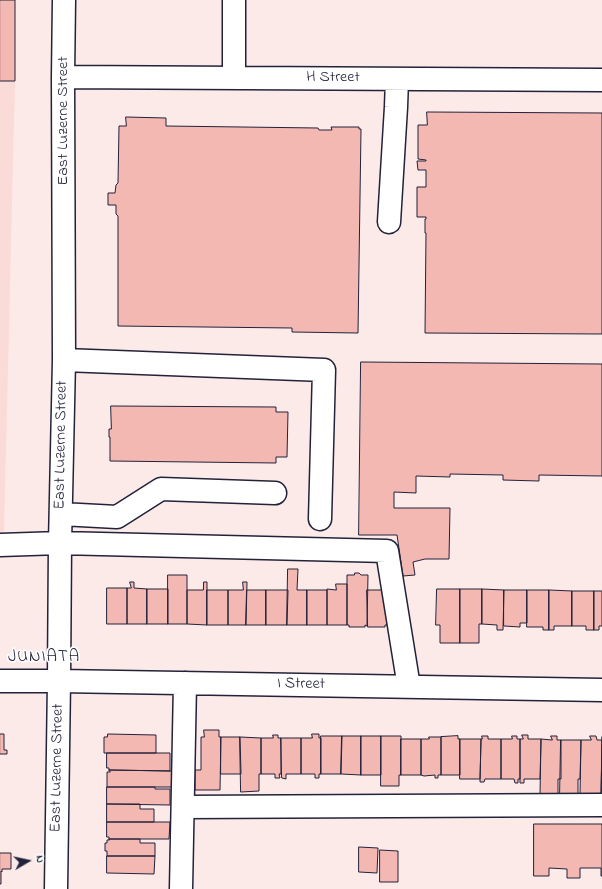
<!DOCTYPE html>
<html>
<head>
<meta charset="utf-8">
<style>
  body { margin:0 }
  #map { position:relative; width:602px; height:889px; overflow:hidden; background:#fceae8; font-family:"Indie Flower",sans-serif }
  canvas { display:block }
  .north { position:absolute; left:8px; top:841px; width:40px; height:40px; -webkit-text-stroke:3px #fff; paint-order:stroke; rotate:81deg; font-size:11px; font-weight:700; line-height:16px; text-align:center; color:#22223b }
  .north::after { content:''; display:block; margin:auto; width:14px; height:18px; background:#22223b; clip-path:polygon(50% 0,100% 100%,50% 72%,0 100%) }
</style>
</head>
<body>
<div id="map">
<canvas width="602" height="889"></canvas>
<div class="north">N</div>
</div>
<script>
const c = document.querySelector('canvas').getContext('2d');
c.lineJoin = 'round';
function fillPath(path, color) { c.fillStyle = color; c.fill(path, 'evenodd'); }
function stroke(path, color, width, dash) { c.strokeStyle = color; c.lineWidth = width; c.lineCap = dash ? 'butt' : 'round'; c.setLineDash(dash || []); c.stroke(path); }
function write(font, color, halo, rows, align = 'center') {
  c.font = font + ' "Indie Flower",sans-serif'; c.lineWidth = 3.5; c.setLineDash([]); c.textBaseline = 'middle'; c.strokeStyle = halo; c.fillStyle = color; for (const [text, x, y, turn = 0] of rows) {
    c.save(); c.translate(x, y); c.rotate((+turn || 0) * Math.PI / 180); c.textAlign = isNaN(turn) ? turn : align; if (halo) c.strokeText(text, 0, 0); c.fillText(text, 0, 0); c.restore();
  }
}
fillPath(new Path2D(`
  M 0,0 L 15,0 L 15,81 L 4,532 L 0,533 Z`), '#fadbd8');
const building = new Path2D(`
  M 0,0 L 15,0 L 15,81 L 0,81 Z
  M 427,112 L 602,113 L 602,334 L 425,333 L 426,233 L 425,233 L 425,219 L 426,219 L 426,217 L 417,217 L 417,187 L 426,187 L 426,170 L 418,170 L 417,161 L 426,161 L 426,160 L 418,159 L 418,125 L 427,125 Z
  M 126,117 L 166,118 L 166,126 L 318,128 L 319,130 L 332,130 L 331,127 L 359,127 L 359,129 L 361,129 L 358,333 L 292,332 L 292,328 L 118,326 L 118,216 L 116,214 L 116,205 L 108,205 L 108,193 L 115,193 L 116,185 L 118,183 L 119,126 L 126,126 Z
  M 361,362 L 602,364 L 602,476 L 539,475 L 539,481 L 503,480 L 503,475 L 450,474 L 450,477 L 416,476 L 416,493 L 394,492 L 394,508 L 450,508 L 449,559 L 425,559 L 413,562 L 415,575 L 403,576 L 397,535 L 359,535 Z
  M 111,406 L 276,407 L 276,412 L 288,412 L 287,457 L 276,457 L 276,463 L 110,461 L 110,437 L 109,437 L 109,429 L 111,429 Z
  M 288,569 L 298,569 L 297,590 L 307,590 L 307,625 L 287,625 Z
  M 355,573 L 359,573 L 361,575 L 368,575 L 367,626 L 365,625 L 365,627 L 349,627 L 349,625 L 347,625 L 347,575 L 354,575 Z
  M 168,575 L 187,575 L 187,624 L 168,624 Z
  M 130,582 L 134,582 L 134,588 L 147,589 L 147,624 L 127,624 L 127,588 L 131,588 Z
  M 204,582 L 207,582 L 207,625 L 187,624 L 187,590 L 203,590 Z
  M 243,582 L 247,582 L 246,625 L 228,625 L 228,590 L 243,590 Z
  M 336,584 L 347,584 L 347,625 L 327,625 L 327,589 L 336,590 Z
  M 107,588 L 127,588 L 127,624 L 107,624 Z
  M 147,589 L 168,589 L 168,624 L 147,624 Z
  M 437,589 L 460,589 L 460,643 L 440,643 L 440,625 L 436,625 Z
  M 460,589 L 482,589 L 482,624 L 479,624 L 479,643 L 460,643 Z
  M 482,589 L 504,590 L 503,630 L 497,630 L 497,625 L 482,624 Z
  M 207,590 L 228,590 L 228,625 L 207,625 Z
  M 247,590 L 266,590 L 266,625 L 246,625 Z
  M 266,590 L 288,590 L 287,625 L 266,625 Z
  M 307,590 L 327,590 L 327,625 L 307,625 Z
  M 367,590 L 387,590 L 387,625 L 385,625 L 385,627 L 368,627 Z
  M 504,590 L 527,590 L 527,623 L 520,623 L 520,627 L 504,626 Z
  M 527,590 L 549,590 L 549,630 L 543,630 L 543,627 L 527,627 Z
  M 549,590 L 572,591 L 572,626 L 554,626 L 554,630 L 549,630 Z
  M 572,591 L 594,591 L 594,630 L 586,630 L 586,626 L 572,626 Z
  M 594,591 L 602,591 L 602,626 L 599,626 L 599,630 L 594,630 Z
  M 204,730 L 219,730 L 219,737 L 221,737 L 220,790 L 195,790 L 195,770 L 201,770 L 201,737 L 204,737 Z
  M 0,734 L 4,734 L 4,750 L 7,750 L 7,754 L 0,754 Z
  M 108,734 L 156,735 L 156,753 L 104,753 L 104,737 L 107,737 Z
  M 312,734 L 319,734 L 319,738 L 321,738 L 321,774 L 319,774 L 319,778 L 315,778 L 315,774 L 301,774 L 301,738 L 312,738 Z
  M 273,735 L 278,735 L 278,738 L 281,738 L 281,774 L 279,774 L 280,778 L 275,778 L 275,774 L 261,774 L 261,738 L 273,738 Z
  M 522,735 L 528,735 L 528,739 L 541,739 L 540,779 L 524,779 L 524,783 L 520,783 L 520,739 L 523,739 Z
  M 321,736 L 342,736 L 341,774 L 321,774 Z
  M 342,736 L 361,736 L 361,775 L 341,774 Z
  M 361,736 L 381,736 L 381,775 L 361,775 Z
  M 381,736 L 401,736 L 401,775 L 399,775 L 399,786 L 381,786 Z
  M 458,736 L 458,739 L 460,739 L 460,775 L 441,775 L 441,737 Z
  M 482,736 L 488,736 L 488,739 L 501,739 L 501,779 L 485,779 L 484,782 L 480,782 L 481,739 L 482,739 Z
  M 512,736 L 517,736 L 517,739 L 520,739 L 520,779 L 518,779 L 518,783 L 515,783 L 514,779 L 501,779 L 501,739 L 512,739 Z
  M 551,736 L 557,736 L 557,740 L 561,740 L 561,779 L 558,779 L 558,795 L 540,795 L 541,739 L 552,740 Z
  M 590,736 L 596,736 L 597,740 L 602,740 L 601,796 L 580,796 L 581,740 L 591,740 Z
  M 221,737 L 240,737 L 241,774 L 221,774 Z
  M 240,737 L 261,738 L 261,774 L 259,774 L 259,791 L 241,792 Z
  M 429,737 L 441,737 L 441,775 L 438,775 L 438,778 L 435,778 L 435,775 L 424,776 L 421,775 L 421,739 L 429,739 Z
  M 602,737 L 602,795 L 601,796 L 602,740 Z
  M 281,738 L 301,738 L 301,774 L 286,774 L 286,779 L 282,778 Z
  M 401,739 L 421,739 L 421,775 L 401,775 Z
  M 460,739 L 481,739 L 480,779 L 460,779 Z
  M 561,740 L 581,740 L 580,779 L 578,779 L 578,795 L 560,794 Z
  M 107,753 L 170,753 L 170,771 L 109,770 L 109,768 L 107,768 Z
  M 109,770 L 172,771 L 172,787 L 107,787 L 107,772 L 110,772 Z
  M 107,787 L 155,787 L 155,789 L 170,789 L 170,805 L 107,804 Z
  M 107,804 L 140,804 L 140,809 L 154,809 L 154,822 L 107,822 Z
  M 107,822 L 170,822 L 169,839 L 109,839 L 109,837 L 107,837 Z
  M 534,824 L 602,824 L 602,876 L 601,876 L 601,868 L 580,868 L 580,878 L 567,878 L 567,869 L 549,868 L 549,876 L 534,876 Z
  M 109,839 L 140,839 L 140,843 L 155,843 L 155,856 L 107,856 L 107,851 L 105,851 L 105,843 L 107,843 L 107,840 L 109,840 Z
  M 359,847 L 378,848 L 377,873 L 359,872 Z
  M 380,850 L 398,851 L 398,882 L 380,882 Z
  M 0,853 L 11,853 L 11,869 L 2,869 L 2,872 L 1,871 L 1,884 L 0,884 Z
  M 107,856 L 155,856 L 154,874 L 107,873 Z`);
fillPath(building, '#f4b8b3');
stroke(building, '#22223b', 1);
const minor = new Path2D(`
  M 63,77 L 602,80
  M 234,78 L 234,0
  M 389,222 L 396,107 L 397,79
  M 64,360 L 324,370 L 320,519
  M 61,514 L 117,517 L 161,489 L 275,493
  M 0,545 L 60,543 L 387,551 L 409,687
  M 0,681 L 59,681 L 602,690
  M 183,807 L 602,805
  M 56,889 L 59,681 L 60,543 L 64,360 L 63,77 L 64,0
  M 181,889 L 185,683`);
stroke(minor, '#22223b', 25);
stroke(minor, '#fff', 22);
write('16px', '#22223b', '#fff', [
  ["H Street",333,78],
  ["East Luzerne Street",64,121,-90],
  ["East Luzerne Street",62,445,-89],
  ["I Street",301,685,1],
  ["East Luzerne Street",58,768,-89]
]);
c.letterSpacing = '1px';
write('17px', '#22223b', '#fff', [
  ["JUNIATA",44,658]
]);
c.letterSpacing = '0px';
</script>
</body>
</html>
